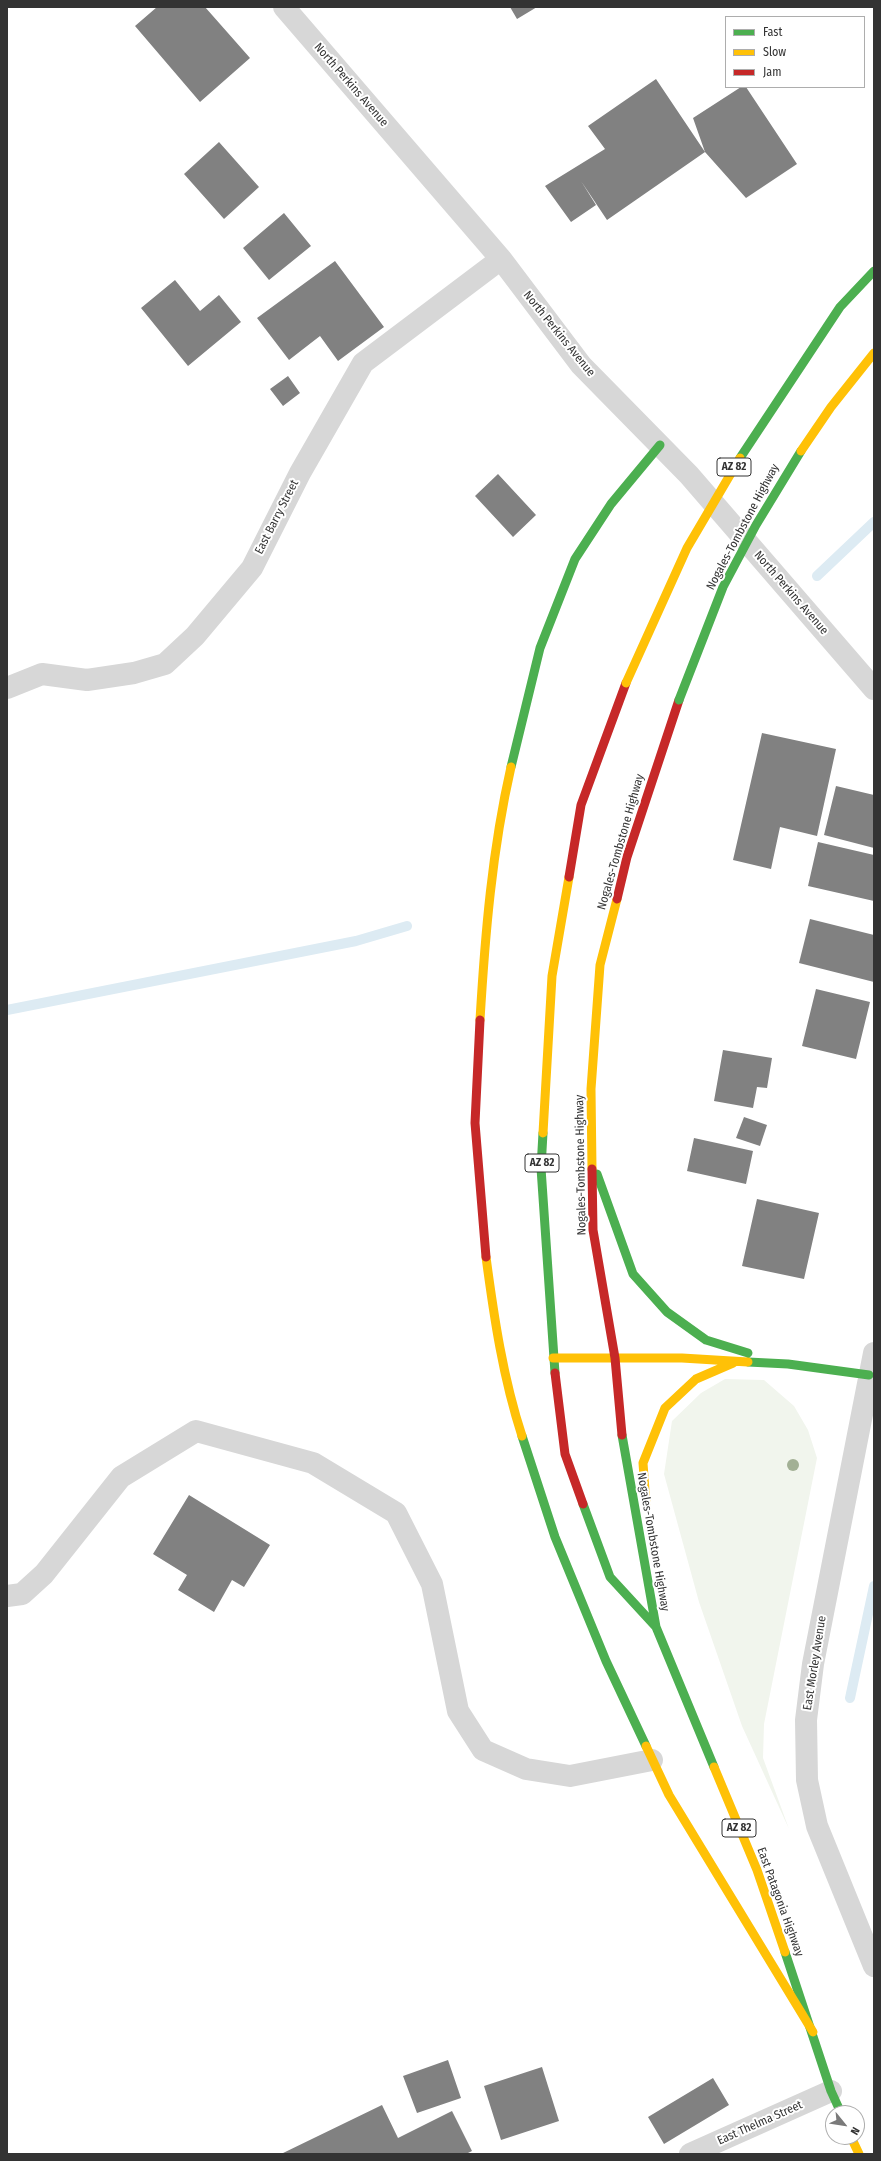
<!DOCTYPE html>
<html>
<head>
<meta charset="utf-8">
<style>
  body { margin:0 }
  #map { position:relative; width:881px; height:2161px; overflow:hidden; background:#fff; font-family:"Fira Sans Condensed",sans-serif }
  canvas { display:block }
  .frame { position:absolute; inset:0; border:8px solid #333; pointer-events:none }
  .legend { position:absolute; left:725px; top:16px; width:140px; height:72px; box-sizing:border-box; background:#fff; border:1px solid #adadad; margin:0; padding:5px 7px; list-style:none; font-size:12px; color:#333 }
  .legend li { display:flex; align-items:center; gap:8px; height:20px }
  .legend b { width:20px; border:1px solid #adadad }
  .north { position:absolute; left:825px; top:2105px; width:40px; height:40px; box-sizing:border-box; background:#fff; border:1px solid #adadad; border-radius:50%; rotate:120deg; font-size:11px; font-weight:700; line-height:16px; text-align:center; color:#333 }
  .north::after { content:''; display:block; margin:auto; width:14px; height:18px; background:#7a7a7a; clip-path:polygon(50% 0,100% 100%,50% 72%,0 100%) }
</style>
</head>
<body>
<div id="map">
<canvas width="881" height="2161"></canvas>
<div class="frame"></div>
<ul class="legend">
<li><b style="height:5px;background:#4caf50"></b>Fast</li>
<li><b style="height:5px;background:#ffc107"></b>Slow</li>
<li><b style="height:5px;background:#c62828"></b>Jam</li>
</ul>
<div class="north">N</div>
</div>
<script>
const c = document.querySelector('canvas').getContext('2d');
c.lineJoin = 'round';
function fillPath(path, color) { c.fillStyle = color; c.fill(path, 'evenodd'); }
function stroke(path, color, width, dash) { c.strokeStyle = color; c.lineWidth = width; c.lineCap = dash ? 'butt' : 'round'; c.setLineDash(dash || []); c.stroke(path); }
function write(font, color, halo, rows, align = 'center') {
  c.font = font + ' "Fira Sans Condensed",sans-serif'; c.lineWidth = 4; c.setLineDash([]); c.textBaseline = 'middle'; c.strokeStyle = halo; c.fillStyle = color; for (const [text, x, y, turn = 0] of rows) {
    c.save(); c.translate(x, y); c.rotate((+turn || 0) * Math.PI / 180); c.textAlign = isNaN(turn) ? turn : align; if (halo) c.strokeText(text, 0, 0); c.fillText(text, 0, 0); c.restore();
  }
}
fillPath(new Path2D(`
  M 725,1379 L 764,1380 L 794,1406 L 808,1430 L 817,1458 L 764,1724 L 763,1758 L 789,1829 L 742,1726 L 699,1602 L 664,1474 L 672,1421 L 701,1393 Z`), '#f1f5ed');
stroke(new Path2D(`
  M 817,576 L 874,522
  M 7,1010 L 356,941 L 407,926
  M 850,1698 L 874,1586`), '#ddebf3', 10);
fillPath(new Path2D(`
  M 157,7 L 205,7 L 250,58 L 200,102 L 135,26 Z
  M 510,7 L 537,7 L 517,19 Z
  M 656,79 L 705,152 L 693,118 L 741,87 L 746,87 L 797,164 L 746,198 L 705,152 L 607,220 L 581,181 L 596,205 L 571,222 L 545,186 L 605,149 L 588,126 Z
  M 219,142 L 259,187 L 224,219 L 184,174 Z
  M 284,213 L 311,246 L 269,280 L 243,248 Z
  M 335,261 L 384,327 L 338,361 L 320,336 L 289,360 L 257,318 Z
  M 175,280 L 200,311 L 219,295 L 241,322 L 188,366 L 141,308 Z
  M 288,376 L 300,393 L 283,406 L 270,389 Z
  M 498,474 L 536,515 L 513,537 L 475,496 Z
  M 762,733 L 836,749 L 817,836 L 780,827 L 771,869 L 733,860 Z
  M 836,786 L 874,795 L 874,848 L 824,835 Z
  M 818,842 L 874,855 L 874,901 L 808,886 Z
  M 810,919 L 874,935 L 874,982 L 799,963 Z
  M 816,989 L 870,1002 L 856,1059 L 802,1046 Z
  M 723,1050 L 772,1058 L 767,1088 L 757,1087 L 753,1108 L 714,1101 Z
  M 744,1117 L 767,1125 L 760,1146 L 736,1138 Z
  M 694,1138 L 753,1151 L 746,1184 L 687,1171 Z
  M 757,1199 L 819,1213 L 804,1279 L 742,1266 Z
  M 189,1495 L 270,1545 L 244,1587 L 232,1580 L 214,1612 L 178,1590 L 187,1575 L 153,1554 Z
  M 448,2060 L 461,2098 L 417,2113 L 403,2076 Z
  M 542,2067 L 559,2121 L 501,2140 L 484,2086 Z
  M 713,2078 L 729,2105 L 664,2144 L 648,2117 Z
  M 382,2105 L 398,2138 L 452,2111 L 472,2151 L 466,2154 L 281,2154 Z`), '#818181');
stroke(new Path2D(`
  M 284,7 L 501,259 L 581,365 L 689,475 L 874,689
  M 7,688 L 42,674 L 87,680 L 134,673 L 165,664 L 195,636 L 252,568 L 300,473 L 363,363 L 501,259
  M 874,1353 L 813,1664 L 806,1720 L 807,1780 L 817,1826 L 874,1966
  M 7,1596 L 22,1594 L 44,1574 L 121,1477 L 196,1431 L 313,1463 L 396,1513 L 432,1584 L 458,1711 L 483,1750 L 526,1769 L 570,1776 L 652,1760
  M 690,2154 L 831,2091`), '#d7d7d7', 22);
stroke(new Path2D(`
  M 511,767 L 540,648 L 575,559 L 611,504 L 660,445
  M 543,1133 L 541,1168 L 555,1373
  M 597,1174 L 633,1274 L 667,1312 L 706,1340 L 748,1353
  M 748,1362 L 788,1364 L 869,1375
  M 622,1435 L 656,1627 L 714,1767
  M 522,1436 L 555,1537 L 606,1661 L 646,1746
  M 583,1504 L 610,1577 L 656,1627
  M 785,1952 L 831,2091 L 841,2113`), '#4caf50', 9);
stroke(new Path2D(`
  M 480,1020 C 485,936 492,850 511,767
  M 543,1133 L 552,976 L 569,877
  M 592,1169 L 591,1089 L 600,965 L 617,899
  M 486,1257 C 494,1317 503,1378 522,1436
  M 553,1358 L 682,1358 L 748,1362
  M 646,1504 L 643,1463 L 665,1408 L 696,1379 L 733,1363
  M 646,1746 L 669,1795 L 813,2032
  M 714,1767 L 757,1870 L 785,1952
  M 851,2137 L 859,2154`), '#ffc107', 9);
stroke(new Path2D(`
  M 569,877 L 581,805 L 626,683
  M 617,899 L 627,857 L 679,700
  M 480,1020 L 475,1123 L 486,1257
  M 592,1169 L 593,1230 L 615,1358 L 622,1435
  M 555,1373 L 565,1454 L 583,1504`), '#c62828', 9);
stroke(new Path2D(`
  M 740,458 L 840,307 L 874,271
  M 679,700 L 723,587 L 756,525 L 801,451`), '#4caf50', 9);
stroke(new Path2D(`
  M 801,451 L 831,407 L 874,353
  M 626,683 L 687,548 L 740,458`), '#ffc107', 9);
c.fillStyle = '#a2b095';
for (const [x, y] of [
  [793,1465]
]) { c.beginPath(); c.arc(x, y, 6, 0, 2 * Math.PI); c.fill(); }
for (const [x, y, w] of [
  [734,467,34],
  [542,1163,34],
  [739,1828,34]
]) { const box = new Path2D(); box.roundRect(x - w / 2, y - 9, w, 18, 3); c.fillStyle = '#fff'; c.fill(box); stroke(box, '#333', 1); }
write('bold 11px', '#333', null, [
  ["AZ 82",734,467],
  ["AZ 82",542,1163],
  ["AZ 82",739,1828]
]);
write('12px', '#333', '#fff', [
  ["North Perkins Avenue",351,85,49],
  ["North Perkins Avenue",559,334,51],
  ["East Barry Street",277,517,-63],
  ["Nogales-Tombstone Highway",743,527,-62],
  ["North Perkins Avenue",791,593,49],
  ["Nogales-Tombstone Highway",621,842,-74],
  ["Nogales-Tombstone Highway",581,1165,-91],
  ["Nogales-Tombstone Highway",653,1542,80],
  ["East Morley Avenue",815,1663,-81],
  ["East Patagonia Highway",780,1902,70],
  ["East Thelma Street",760,2123,-24]
]);
</script>
</body>
</html>
